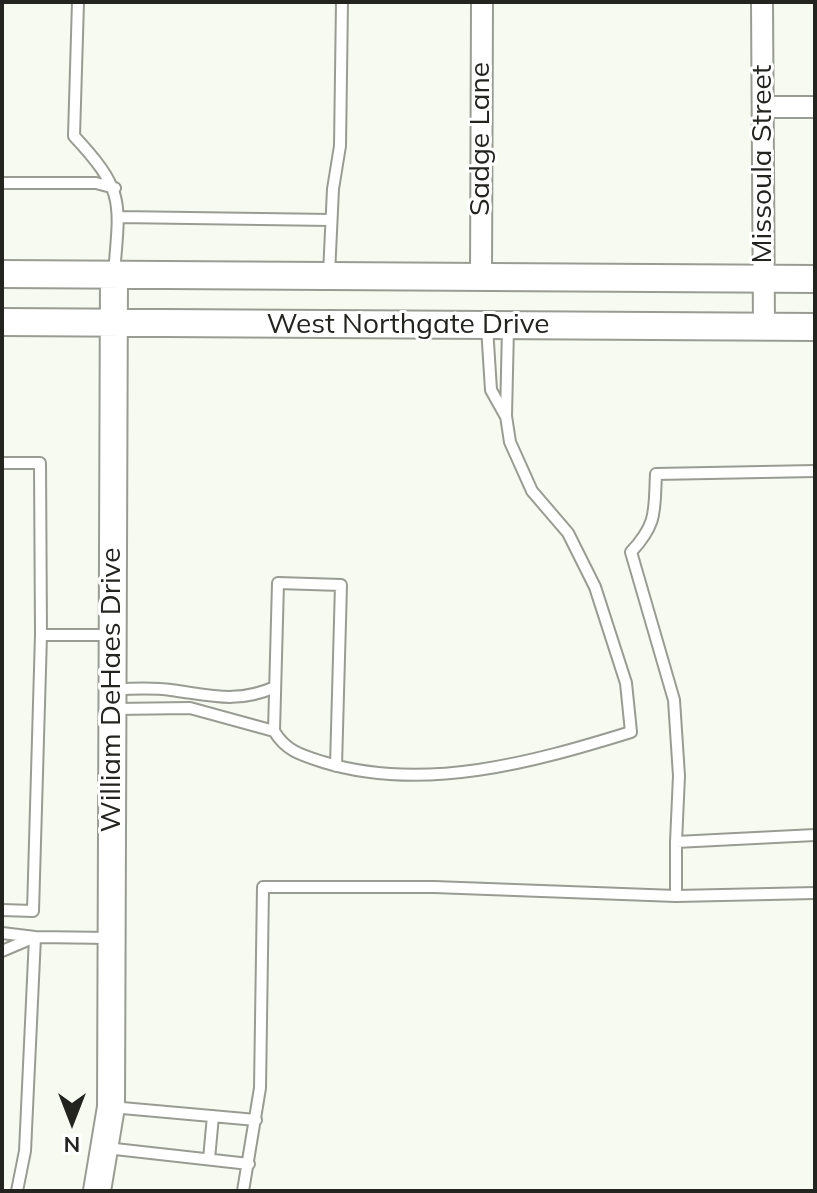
<!DOCTYPE html>
<html>
<head>
<meta charset="utf-8">
<style>
  body { margin:0 }
  #map { position:relative; width:817px; height:1193px; overflow:hidden; background:#f7faf0; font-family:Mulish,sans-serif }
  canvas { display:block }
  .frame { position:absolute; inset:0; border:4px solid #232420; pointer-events:none }
  .north { position:absolute; left:32px; top:1081px; width:80px; height:80px; -webkit-text-stroke:6px #fff; paint-order:stroke; rotate:180deg; font-size:22px; font-weight:700; line-height:32px; text-align:center; color:#232420 }
  .north::after { content:''; display:block; margin:auto; width:28px; height:36px; background:#232420; clip-path:polygon(50% 0,100% 100%,50% 72%,0 100%) }
</style>
</head>
<body>
<div id="map">
<canvas width="817" height="1193"></canvas>
<div class="frame"></div>
<div class="north">N</div>
</div>
<script>
const c = document.querySelector('canvas').getContext('2d');
c.lineJoin = 'round';
function stroke(path, color, width, dash) { c.strokeStyle = color; c.lineWidth = width; c.lineCap = dash ? 'butt' : 'round'; c.setLineDash(dash || []); c.stroke(path); }
function write(font, color, halo, rows, align = 'center') {
  c.font = font + ' Mulish,sans-serif'; c.lineWidth = 6; c.setLineDash([]); c.textBaseline = 'middle'; c.strokeStyle = halo; c.fillStyle = color; for (const [text, x, y, turn = 0] of rows) {
    c.save(); c.translate(x, y); c.rotate((+turn || 0) * Math.PI / 180); c.textAlign = isNaN(turn) ? turn : align; if (halo) c.strokeText(text, 0, 0); c.fillText(text, 0, 0); c.restore();
  }
}
const lane = new Path2D(`
  M 78,2 L 74,136 C 125,191 120,201 114,273
  M 2,183 L 96,183 L 115,188
  M 119,217 L 331,220
  M 329,274 L 333,189 L 340,146 L 342,2
  M 487,327 L 491,390 L 505,415
  M 2,463 L 40,463 L 41,635 L 33,911 L 2,910
  M 815,471 L 656,474 C 654,511 658,523 631,552 L 674,700 L 679,776 L 676,842 L 815,835
  M 41,635 L 111,635
  M 114,689 C 133,689 152,687 171,690 C 210,695 237,704 275,687
  M 115,709 L 190,708 L 274,731
  M 336,766 L 341,585 L 278,583 L 274,731 C 286,751 301,755 323,762 C 424,793 534,762 631,732 L 626,683 L 595,587 L 568,533 L 532,491 L 510,442 L 506,416 L 508,328
  M 676,842 L 676,896
  M 2,933 L 35,937 L 111,938
  M 2,951 L 35,937
  M 111,1107 L 256,1120
  M 106,1148 L 249,1164
  M 209,1159 L 213,1116
  M 17,1191 L 25,1151 L 35,937
  M 243,1191 L 260,1088 L 263,887 L 434,887 L 676,896 L 815,893`);
const street = new Path2D(`
  M 762,2 L 764,327
  M 763,107 L 815,107
  M 481,277 L 482,2`);
const secondary = new Path2D(`
  M 2,274 L 815,279
  M 2,322 L 815,327
  M 97,1191 L 111,1107 L 114,275`);
stroke(lane, '#999c92', 14);
stroke(street, '#999c92', 24);
stroke(secondary, '#999c92', 30);
stroke(lane, '#fff', 10);
stroke(street, '#fff', 20);
stroke(secondary, '#fff', 26);
write('28px', '#232420', '#fff', [
  ["Sadge Lane",481,139,-90],
  ["Missoula Street",763,164,-90],
  ["West Northgate Drive",408,325],
  ["William DeHaes Drive",112,690,-90]
]);
</script>
</body>
</html>
